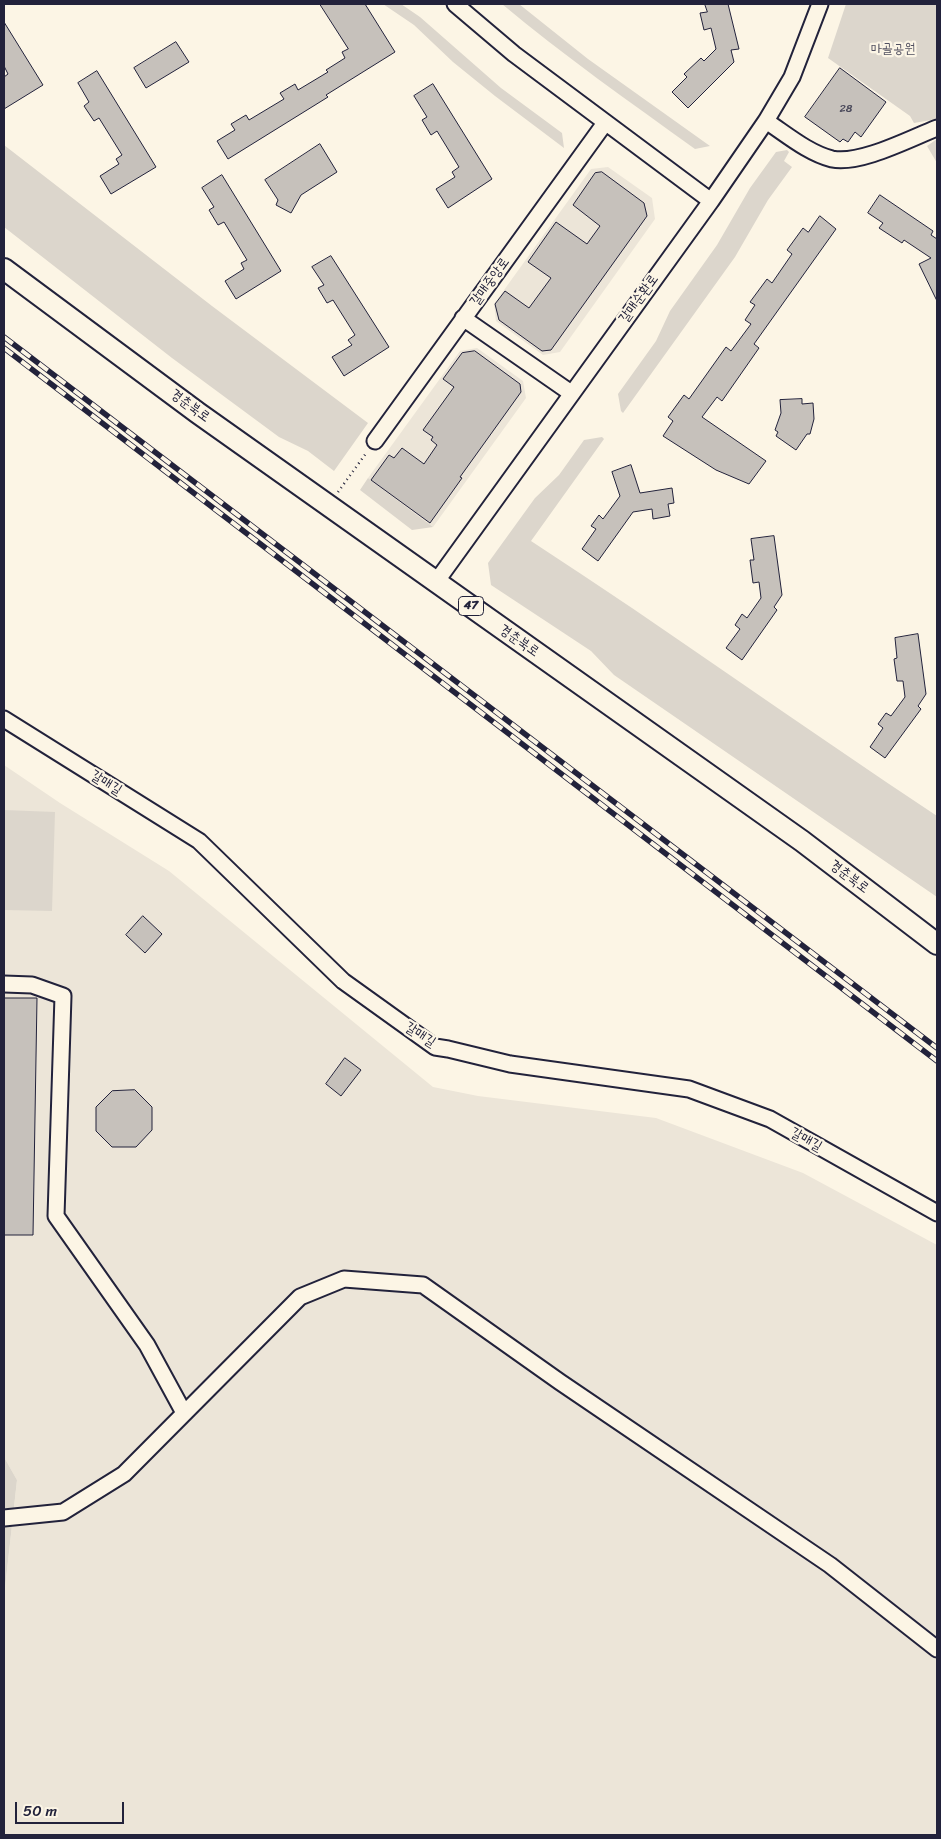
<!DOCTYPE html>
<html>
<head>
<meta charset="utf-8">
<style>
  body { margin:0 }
  #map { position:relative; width:941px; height:1839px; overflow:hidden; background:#fcf5e5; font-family:Sriracha,sans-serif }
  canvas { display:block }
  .frame { position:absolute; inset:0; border:5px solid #22223b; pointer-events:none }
  .scale { position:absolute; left:15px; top:1802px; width:109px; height:22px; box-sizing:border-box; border:2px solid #22223b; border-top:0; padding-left:6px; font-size:15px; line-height:18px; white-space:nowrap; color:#22223b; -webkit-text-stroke:4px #fcf5e5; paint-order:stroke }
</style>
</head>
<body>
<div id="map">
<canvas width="941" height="1839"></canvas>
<div class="frame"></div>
<div class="scale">50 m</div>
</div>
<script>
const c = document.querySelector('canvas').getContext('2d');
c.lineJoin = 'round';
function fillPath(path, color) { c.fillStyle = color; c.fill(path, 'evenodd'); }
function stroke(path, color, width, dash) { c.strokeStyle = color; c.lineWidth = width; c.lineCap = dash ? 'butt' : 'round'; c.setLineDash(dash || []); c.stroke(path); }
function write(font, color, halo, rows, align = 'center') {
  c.font = font + ' Sriracha,"Poor Story",sans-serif'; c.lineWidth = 4.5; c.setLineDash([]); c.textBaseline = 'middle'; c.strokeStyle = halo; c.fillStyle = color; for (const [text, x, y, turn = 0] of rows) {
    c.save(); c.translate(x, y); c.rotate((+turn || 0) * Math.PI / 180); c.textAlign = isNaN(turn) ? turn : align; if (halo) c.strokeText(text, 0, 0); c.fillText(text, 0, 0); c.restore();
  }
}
fillPath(new Path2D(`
  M 608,167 L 652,198 L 655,219 L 560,352 L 543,355 L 496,321 L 494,304 L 591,169 Z
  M 477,348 L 523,381 L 526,398 L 433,527 L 368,478 L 460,351 Z
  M 4,765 L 60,803 L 169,871 L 433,1087 L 478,1096 L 656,1118 L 803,1173 L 937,1245 L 937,1835 L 4,1835 L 4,1597 L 17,1480 L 4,1457 Z`), '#ece5d8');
fillPath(new Path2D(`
  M 383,4 L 401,4 L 420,17 L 501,88 L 562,133 L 564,148 L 495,96 L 453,62 L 414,25 Z
  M 502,4 L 519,4 L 588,59 L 710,146 L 695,149 C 630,102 564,56 502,4 Z
  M 846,4 L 937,4 L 937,119 L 914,123 L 910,116 L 828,58 Z
  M 937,139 L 937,163 L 927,146 Z
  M 4,145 L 212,306 L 368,423 L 334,471 L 308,451 L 279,437 L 172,358 L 4,227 Z
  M 787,150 L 789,152 L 784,161 L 792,167 L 768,200 L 735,257 L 623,413 L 621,411 L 618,394 L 656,341 L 670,311 L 717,245 L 750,188 L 776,152 Z
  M 602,437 L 604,439 L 531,541 C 668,630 801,726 937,816 L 937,897 L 614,675 L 591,651 L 491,585 L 488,563 L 535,498 L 559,475 L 584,440 Z
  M 368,478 L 433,527 L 412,530 L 360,490 Z
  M 4,810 L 55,812 L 52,911 L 4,910 Z
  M 4,1457 L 17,1480 L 4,1597 Z`), '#dcd6cc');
const building = new Path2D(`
  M 320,4 L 365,4 L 395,52 L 326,95 L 328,97 L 228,159 L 217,141 L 235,130 L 231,124 L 246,115 L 249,120 L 284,99 L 280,93 L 295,84 L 298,90 L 328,72 L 326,70 L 345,58 L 342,52 L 348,49 Z
  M 705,4 L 728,4 L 739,49 L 731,50 L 734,62 L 688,108 L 672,92 L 687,77 L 684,74 L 701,58 L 704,61 L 716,49 L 711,28 L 704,30 L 700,13 L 707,12 Z
  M 4,22 L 43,85 L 4,109 L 4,77 L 8,74 L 4,66 Z
  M 176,42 L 189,62 L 146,88 L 134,68 Z
  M 840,68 L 886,102 L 861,137 L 855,132 L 848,142 L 843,139 L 840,142 L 805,117 Z
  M 97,71 L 156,167 L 111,194 L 100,176 L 119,164 L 116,159 L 122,155 L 99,118 L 94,121 L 84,106 L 89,102 L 78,83 Z
  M 433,84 L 492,179 L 448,208 L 436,189 L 455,177 L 452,172 L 459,167 L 437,131 L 431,135 L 422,120 L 427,117 L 414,96 Z
  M 320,144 L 337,172 L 301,195 L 291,213 L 276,205 L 278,200 L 265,180 Z
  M 602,172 L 644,203 L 647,216 L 551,350 L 542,351 L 499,320 L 495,304 L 505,291 L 529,308 L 551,278 L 528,262 L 556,222 L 587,244 L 600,226 L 573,205 L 595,173 Z
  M 222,175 L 281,271 L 236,299 L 225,281 L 244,269 L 241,263 L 247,260 L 224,222 L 218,225 L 209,210 L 214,207 L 202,188 Z
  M 880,195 L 933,231 L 931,235 L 937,239 L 937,301 L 919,264 L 931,258 L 904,240 L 902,243 L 879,228 L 883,223 L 868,213 Z
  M 820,216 L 836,229 L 754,344 L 759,348 L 722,401 L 717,397 L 702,417 L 766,461 L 749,484 L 716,470 L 663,436 L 673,421 L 668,417 L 684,395 L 689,399 L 726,347 L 731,351 L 751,324 L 745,320 L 755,305 L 750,302 L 767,279 L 772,283 L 792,254 L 787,250 L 803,228 L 808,232 Z
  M 331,256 L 389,347 L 344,376 L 332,357 L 352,345 L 348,340 L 355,335 L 333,300 L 327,303 L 318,288 L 324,285 L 312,267 Z
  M 475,351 L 520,384 L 521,392 L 460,477 L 462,478 L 430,523 L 371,480 L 389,455 L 394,458 L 402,448 L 424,464 L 437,445 L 431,440 L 433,437 L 423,430 L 454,387 L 443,379 L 462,353 Z
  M 802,399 L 802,404 L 813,403 L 814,419 L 810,434 L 807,434 L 796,450 L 776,436 L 778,432 L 775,430 L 781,413 L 780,400 Z
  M 631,465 L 640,493 L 672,488 L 674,503 L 668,504 L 670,516 L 653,519 L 652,509 L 633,512 L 598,561 L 582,549 L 596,529 L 591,526 L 599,515 L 603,519 L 620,496 L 612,472 Z
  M 774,536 L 782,595 L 774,607 L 777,610 L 742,660 L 726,648 L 740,629 L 735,625 L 742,614 L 747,618 L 761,598 L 759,582 L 753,583 L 750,560 L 754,560 L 751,539 Z
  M 918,634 L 926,694 L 918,706 L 921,709 L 885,758 L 870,747 L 883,728 L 878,724 L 886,713 L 891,716 L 905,697 L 903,681 L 897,681 L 894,659 L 897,658 L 895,638 Z
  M 143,916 L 162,934 L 145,953 L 126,935 Z
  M 4,998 L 37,998 L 33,1235 L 4,1235 Z
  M 345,1058 L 361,1070 L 341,1096 L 326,1084 Z
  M 135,1090 L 152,1107 L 152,1130 L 136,1147 L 112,1147 L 96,1131 L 96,1107 L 112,1091 Z`);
fillPath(building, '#c6c1bb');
stroke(building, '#22223b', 1);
const minor = new Path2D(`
  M 455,4 L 514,54 L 711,201
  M 766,121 C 786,134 808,153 832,159 C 860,165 911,138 937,128
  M 463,318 L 571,393
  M 375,441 L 605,123
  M 436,582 L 711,201 L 766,121 L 792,77 L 820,4
  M 4,719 L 199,841 L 343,981 L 435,1047 L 448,1049 L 510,1064 L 689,1089 L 770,1119 L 937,1213
  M 4,984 L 32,985 L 63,996 L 56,1216 L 147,1345 L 184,1413
  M 4,1518 L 63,1512 L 124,1474 L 300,1297 L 344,1279 L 423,1285 L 560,1382 L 830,1565 L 937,1649`);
const major = new Path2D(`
  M 4,269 L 198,413 L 802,841 L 937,944`);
stroke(minor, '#22223b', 19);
stroke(major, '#22223b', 24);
stroke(new Path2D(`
  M 338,492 L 367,452`), '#22223b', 2.5, [1, 4]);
stroke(minor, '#fcf5e5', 15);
stroke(major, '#fcf5e5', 20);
const rail = new Path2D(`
  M 4,337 L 937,1048
  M 4,348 L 937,1061`);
stroke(rail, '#22223b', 5.5);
stroke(rail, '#fcf5e5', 4, [11]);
write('11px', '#4b4a5b', null, [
  ["28",846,109]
]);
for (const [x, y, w] of [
  [471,606,25]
]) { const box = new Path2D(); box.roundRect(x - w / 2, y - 9.5, w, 19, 4); c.fillStyle = '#fcf5e5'; c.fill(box); stroke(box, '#22223b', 1); }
write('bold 12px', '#22223b', null, [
  ["47",471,606]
]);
write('14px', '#504f5f', '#fcf5e5', [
  ["마골공원",893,49]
]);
write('14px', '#22223b', '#fcf5e5', [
  ["갈매중앙로",490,282,-54],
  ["갈매순환로",639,299,-54],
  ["경춘북로",190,406,36],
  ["경춘북로",519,641,35],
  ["갈매길",106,783,32],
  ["경춘북로",849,877,37],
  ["갈매길",420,1035,33],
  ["갈매길",806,1140,29]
]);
</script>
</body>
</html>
